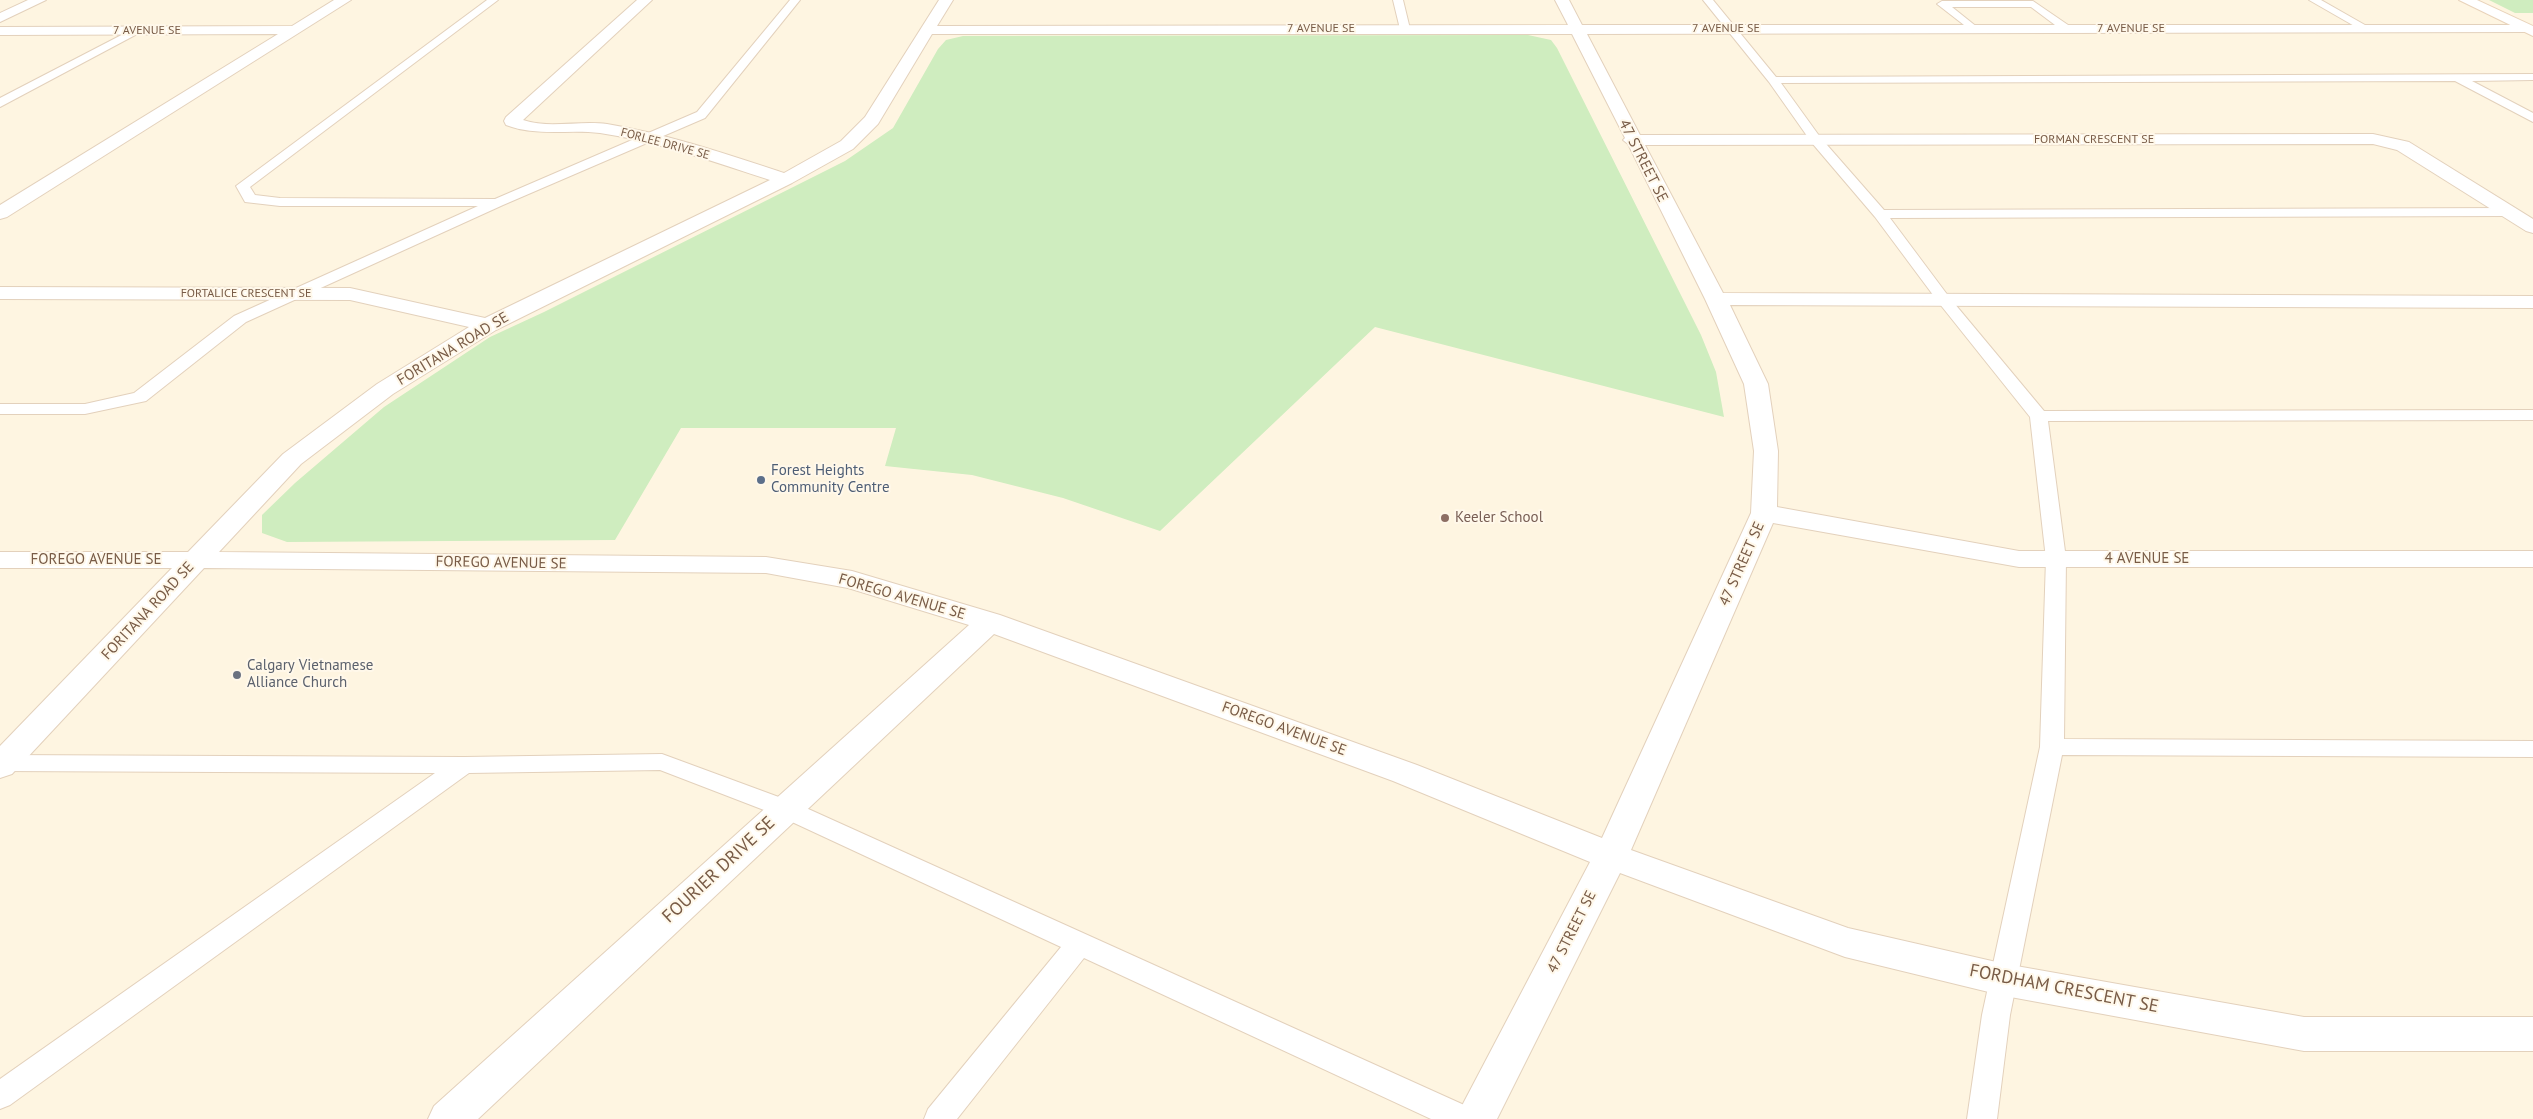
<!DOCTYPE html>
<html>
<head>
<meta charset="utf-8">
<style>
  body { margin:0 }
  canvas { display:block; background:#fef5e1 }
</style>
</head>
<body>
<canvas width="2533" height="1119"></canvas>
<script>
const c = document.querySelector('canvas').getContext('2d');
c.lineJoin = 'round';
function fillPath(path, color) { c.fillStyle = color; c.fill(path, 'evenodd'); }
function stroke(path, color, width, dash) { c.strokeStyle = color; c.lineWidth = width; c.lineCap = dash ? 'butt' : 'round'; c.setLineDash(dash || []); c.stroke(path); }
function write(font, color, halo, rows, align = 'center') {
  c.font = font + ' "PT Sans",sans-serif'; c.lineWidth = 4; c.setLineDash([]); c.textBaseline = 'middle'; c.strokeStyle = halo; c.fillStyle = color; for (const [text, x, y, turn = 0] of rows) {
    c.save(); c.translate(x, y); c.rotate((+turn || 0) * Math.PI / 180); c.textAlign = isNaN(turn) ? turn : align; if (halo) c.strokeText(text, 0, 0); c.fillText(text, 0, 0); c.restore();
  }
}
fillPath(new Path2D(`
  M 2489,0 L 2533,0 L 2533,13 L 2515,13 Z
  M 1528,35 L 1551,40 L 1557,48 L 1701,335 L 1716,372 L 1724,417 L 1375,327 L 1160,531 L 1063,498 L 972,475 L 885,466 L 896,428 L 681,428 L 615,540 L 287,542 L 262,533 L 262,515 L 295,483 L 384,407 L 490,337 L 544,312 L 845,161 L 893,128 L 938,49 L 946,40 L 963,36 Z`), '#cfedbf');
const lane = new Path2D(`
  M 487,0 L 498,0 L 250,187 L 255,195 L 280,198 L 495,199 L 697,112 L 790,0 L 800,0 L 705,118 L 503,205 L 246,322 L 146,401 L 85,414 L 0,414 L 0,404 L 85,404 L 134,393 L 234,316 L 478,206 L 280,206 L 245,202 L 236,186 Z
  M 1393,0 L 1403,0 L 1410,29 L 1409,31 L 1401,31 L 1400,29 Z
  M 1703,0 L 1713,0 L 1776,77 L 2533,74 L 2533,80 L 2472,81 L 2533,113 L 2533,122 L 2455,81 L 1781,83 L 1820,137 L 1884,210 L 2509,208 L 2516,212 L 2509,216 L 1890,218 L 1949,297 L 2044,411 L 2533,410 L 2533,420 L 2048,421 L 2066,559 L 2064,739 L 2533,741 L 2533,757 L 2062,755 L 2010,1015 L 1997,1119 L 1967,1119 L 1982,1015 L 2040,747 L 2046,559 L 2030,417 L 1939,303 L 1875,217 L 1812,143 L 1769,82 Z
  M 2309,0 L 2321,0 L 2372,29 L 2371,31 L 2363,31 Z
  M 2033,1 L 2071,27 L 2071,31 L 2063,31 L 2031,7 L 1952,7 L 1977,27 L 1977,31 L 1973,32 L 1937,4 L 1942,1 Z
  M 135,28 L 139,29 L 139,33 L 0,107 L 0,98 Z
  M 662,754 L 795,803 L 1473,1109 L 1477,1119 L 1431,1119 L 1084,958 L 957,1119 L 924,1119 L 928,1109 L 1061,947 L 777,815 L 660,770 L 469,773 L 10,1105 L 0,1109 L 0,1079 L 435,773 L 0,771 L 0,755 L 464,757 Z`);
const street = new Path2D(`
  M 28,0 L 46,0 L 0,22 L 0,13 Z
  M 334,0 L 351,0 L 7,217 L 0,219 L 0,205 L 278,34 L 0,35 L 0,27 L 292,26 Z
  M 637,0 L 652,0 L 523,120 C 549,129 580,120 607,124 C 668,134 726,154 784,173 L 841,141 L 865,117 L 939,0 L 953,0 L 937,26 L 1568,25 L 1555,0 L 1569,0 L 1582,25 L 2530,25 L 2532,28 L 2530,31 L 2525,32 L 1587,34 L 1640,135 L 2373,134 L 2409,142 L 2533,219 L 2533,233 L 2526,231 L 2397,150 L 2373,144 L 1645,145 L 1723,293 L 2533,296 L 2533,308 L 1730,305 L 1768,384 L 1778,451 L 1777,507 L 2019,551 L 2533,551 L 2533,567 L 2019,567 L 1773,523 L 1631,850 L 1848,928 L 2005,964 L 2304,1017 L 2533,1017 L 2533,1051 L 2304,1051 L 2005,996 L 1845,957 L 1620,873 L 1497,1119 L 1455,1119 L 1590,862 L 1393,781 L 994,634 L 478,1119 L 428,1119 L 434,1106 L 969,625 L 848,588 L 766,573 L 204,568 L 12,774 L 0,778 L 0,746 L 172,568 L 0,568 L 0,552 L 188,552 L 283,454 L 377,384 L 469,327 L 350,300 L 0,299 L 0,287 L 350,288 L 485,318 L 770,180 C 714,162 659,142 600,133 C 568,129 538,137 506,125 L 504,121 L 506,117 ZM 932,34 L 1572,34 L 1625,138 L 1623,140 L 1628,144 L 1705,299 L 1744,384 L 1754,451 L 1751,513 L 1602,838 L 1417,765 L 1000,615 L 852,571 L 766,557 L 219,552 L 301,464 L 393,394 L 496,330 L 792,183 L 853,149 L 878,124 Z`);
const secondary = new Path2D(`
  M 2459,0 L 2477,0 L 2533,26 L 2533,36 Z`);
stroke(lane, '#e3d1bc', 2);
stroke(street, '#e3d1bc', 2);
stroke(secondary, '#e9d3ba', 2);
fillPath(lane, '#fff');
fillPath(street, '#fff');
fillPath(secondary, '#fff');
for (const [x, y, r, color] of [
  [761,480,5,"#5c6f8a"],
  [1445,518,5,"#8d6e63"],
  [237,675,5,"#6b7280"]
]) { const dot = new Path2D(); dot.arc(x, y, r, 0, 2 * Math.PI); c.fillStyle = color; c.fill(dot); stroke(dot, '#fff8ea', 2); }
write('12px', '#785b46', '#fff8ea', [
  ["7 AVENUE SE",1321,29],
  ["7 AVENUE SE",1726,29],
  ["7 AVENUE SE",2131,29],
  ["7 AVENUE SE",147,31],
  ["FORMAN CRESCENT SE",2094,140],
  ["FORLEE DRIVE SE",665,144,15],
  ["FORTALICE CRESCENT SE",246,294]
]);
write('15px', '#785b46', '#fff8ea', [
  ["47 STREET SE",1643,161,63],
  ["FORITANA ROAD SE",453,349,-31],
  ["4 AVENUE SE",2147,559],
  ["FOREGO AVENUE SE",96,560],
  ["FOREGO AVENUE SE",501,563,1],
  ["47 STREET SE",1742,564,-66],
  ["FOREGO AVENUE SE",902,597,16],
  ["FORITANA ROAD SE",148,611,-47],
  ["FOREGO AVENUE SE",1284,729,20],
  ["47 STREET SE",1572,932,-63]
]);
write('15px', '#4e5e75', '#fff8ea', [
  ["Forest Heights",771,471],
  ["Community Centre",771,488]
], 'left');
write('15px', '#785e54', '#fff8ea', [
  ["Keeler School",1455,518]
], 'left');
write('15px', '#5b616d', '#fff8ea', [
  ["Calgary Vietnamese",247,666],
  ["Alliance Church",247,683]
], 'left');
write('18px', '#785b46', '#fff8ea', [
  ["FOURIER DRIVE SE",719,870,-43],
  ["FORDHAM CRESCENT SE",2064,989,11]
]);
</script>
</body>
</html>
